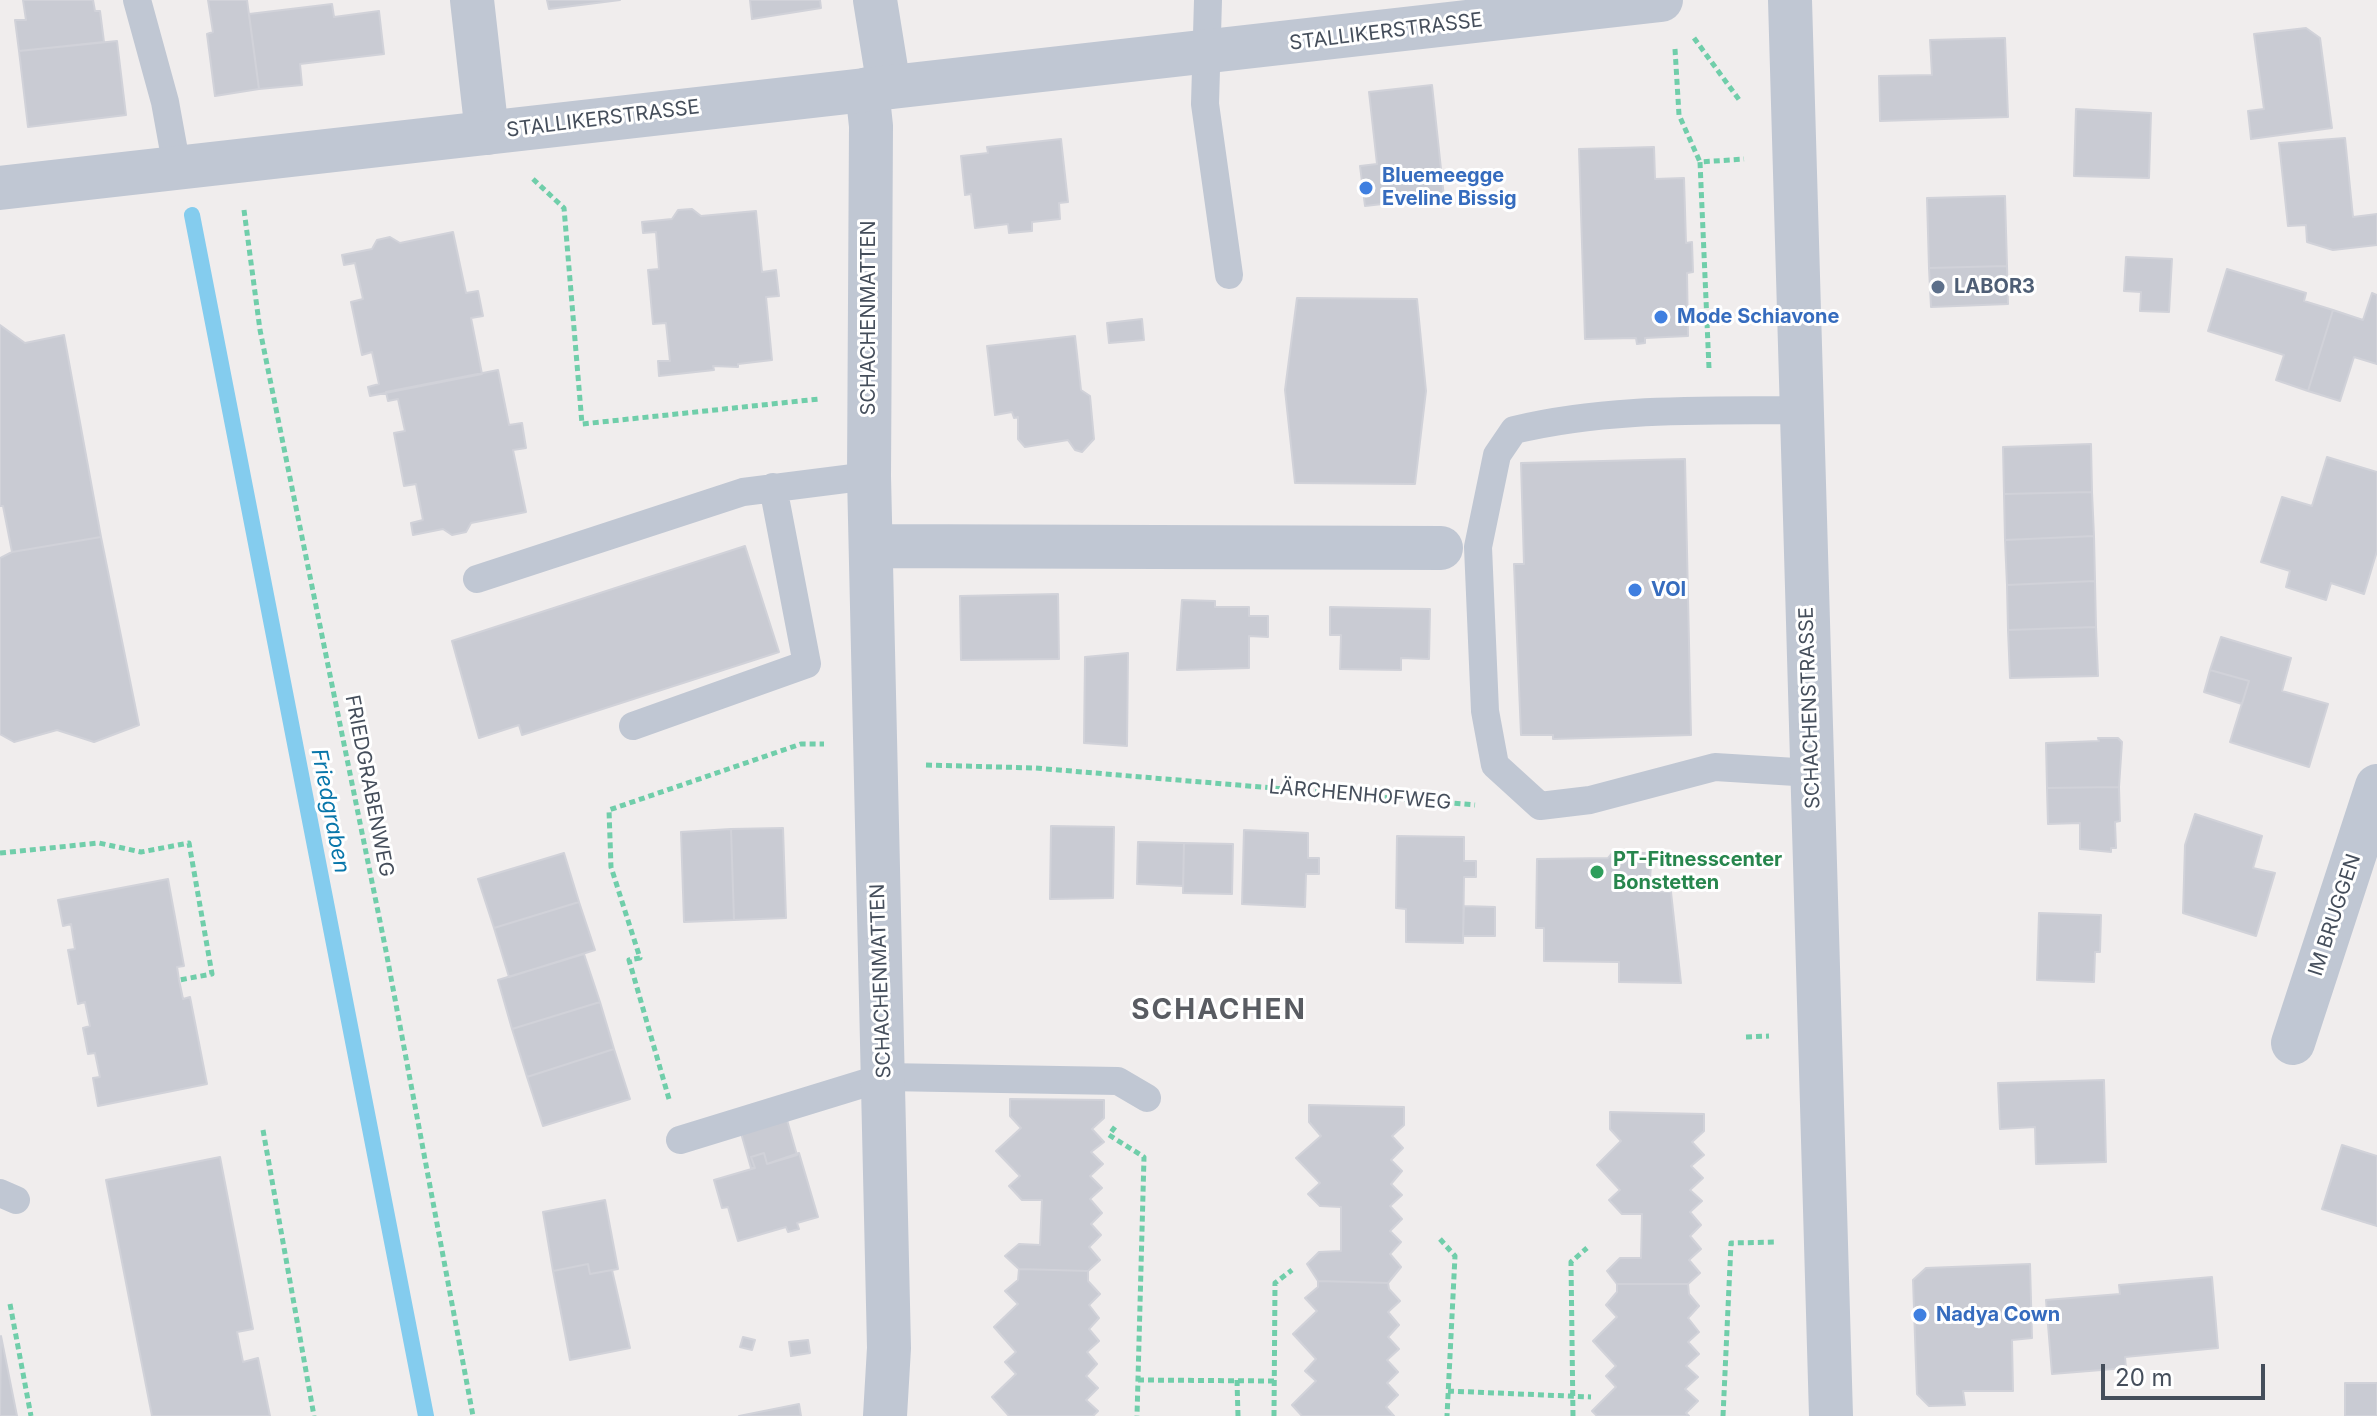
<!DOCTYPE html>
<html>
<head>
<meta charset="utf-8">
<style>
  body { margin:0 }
  #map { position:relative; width:2377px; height:1416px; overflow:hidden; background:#f0eded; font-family:Inter,sans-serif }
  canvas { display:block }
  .scale { position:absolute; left:2101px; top:1364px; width:164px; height:36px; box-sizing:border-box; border:4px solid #454e5b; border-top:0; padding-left:10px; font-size:24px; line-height:28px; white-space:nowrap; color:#454e5b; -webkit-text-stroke:6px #fff; paint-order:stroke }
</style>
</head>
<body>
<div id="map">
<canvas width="2377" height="1416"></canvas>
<div class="scale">20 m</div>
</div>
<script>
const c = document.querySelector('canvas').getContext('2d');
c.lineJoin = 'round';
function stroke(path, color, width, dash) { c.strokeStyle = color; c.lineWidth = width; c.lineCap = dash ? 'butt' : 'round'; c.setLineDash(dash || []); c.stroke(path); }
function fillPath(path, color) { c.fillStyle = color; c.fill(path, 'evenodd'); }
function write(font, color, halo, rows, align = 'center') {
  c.font = font + ' Inter,sans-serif'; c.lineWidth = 6; c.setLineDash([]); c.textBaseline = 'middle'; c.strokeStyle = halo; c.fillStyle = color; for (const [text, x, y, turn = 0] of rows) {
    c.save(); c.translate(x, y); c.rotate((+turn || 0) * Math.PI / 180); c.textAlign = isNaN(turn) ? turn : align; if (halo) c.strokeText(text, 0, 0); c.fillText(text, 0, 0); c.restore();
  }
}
stroke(new Path2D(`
  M 192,215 L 426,1416`), '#84ccee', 16);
const building = new Path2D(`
  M 23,0 L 93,0 L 95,11 L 100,11 L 104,42 L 19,51 L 15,20 L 26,20 Z
  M 208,0 L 247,0 L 259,89 L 215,96 L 207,34 L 213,32 Z
  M 547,0 L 620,0 L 549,9 Z
  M 750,0 L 820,0 L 821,8 L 752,19 Z
  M 332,4 L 334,17 L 379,11 L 384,54 L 300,64 L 302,85 L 259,89 L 249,14 Z
  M 2306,28 L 2320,38 L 2332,128 L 2251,139 L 2248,111 L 2264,109 L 2254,34 Z
  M 2005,38 L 2008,117 L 1880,121 L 1879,76 L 1932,75 L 1930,40 Z
  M 117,41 L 126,115 L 28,127 L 19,51 Z
  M 1432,85 L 1444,197 L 1365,206 L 1360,166 L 1377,164 L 1369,92 Z
  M 2076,109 L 2151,113 L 2149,178 L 2074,176 Z
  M 2345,138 L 2353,217 L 2377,214 L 2377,245 L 2333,250 L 2307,242 L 2306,225 L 2288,226 L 2279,143 Z
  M 1061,139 L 1068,202 L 1059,203 L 1060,219 L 1032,222 L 1032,231 L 1009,233 L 1008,224 L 975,228 L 971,194 L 965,195 L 961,156 L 988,153 L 987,147 Z
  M 1654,147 L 1655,179 L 1684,178 L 1686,243 L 1692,242 L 1693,272 L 1687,273 L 1688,336 L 1645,338 L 1645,343 L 1637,344 L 1636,338 L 1585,339 L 1579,149 Z
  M 2005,196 L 2007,266 L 1929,268 L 1927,198 Z
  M 692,209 L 701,216 L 756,211 L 762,272 L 776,270 L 779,296 L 766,297 L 772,360 L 738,364 L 738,367 L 713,366 L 714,370 L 659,376 L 658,361 L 670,361 L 666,323 L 653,324 L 648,270 L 659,269 L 656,232 L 643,233 L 642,222 L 672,219 L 678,210 Z
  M 453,232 L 466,293 L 478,291 L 483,316 L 471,318 L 482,374 L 370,396 L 368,387 L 379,384 L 372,352 L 362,355 L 351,302 L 363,299 L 355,263 L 344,265 L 342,255 L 372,249 L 377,240 L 390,237 L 400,243 Z
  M 2126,257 L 2172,259 L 2169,312 L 2140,311 L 2141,292 L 2124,291 Z
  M 2007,266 L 2008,304 L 1931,307 L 1929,268 Z
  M 2227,269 L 2306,293 L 2304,301 L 2333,310 L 2308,391 L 2276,380 L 2284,355 L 2208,331 Z
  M 2372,293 L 2377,295 L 2377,364 L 2354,357 L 2340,401 L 2308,391 L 2333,310 L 2363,320 Z
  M 1297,298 L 1417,299 L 1426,391 L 1415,484 L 1295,483 L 1285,390 Z
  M 1142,319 L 1144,340 L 1109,343 L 1107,323 Z
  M 0,325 L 25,343 L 64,335 L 101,537 L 12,552 L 3,506 L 0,506 Z
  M 1075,336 L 1081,390 L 1090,396 L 1094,439 L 1082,452 L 1075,450 L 1068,440 L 1025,447 L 1018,439 L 1018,417 L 1014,418 L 1012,412 L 995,415 L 987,346 Z
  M 498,370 L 509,425 L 522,423 L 526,448 L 513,450 L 526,512 L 471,523 L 466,532 L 452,535 L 443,529 L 413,535 L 411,523 L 423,520 L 416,484 L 404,486 L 394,433 L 405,431 L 398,399 L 388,401 L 386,392 Z
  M 2091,444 L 2092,492 L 2004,494 L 2003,447 Z
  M 2327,457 L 2377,472 L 2377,551 L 2364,594 L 2331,583 L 2326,600 L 2286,587 L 2290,571 L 2261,562 L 2282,497 L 2312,506 Z
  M 1685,459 L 1691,735 L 1553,739 L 1553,735 L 1521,735 L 1514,564 L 1524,564 L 1521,463 Z
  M 2092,492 L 2094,536 L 2005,540 L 2004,494 Z
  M 2094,536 L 2095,581 L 2007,585 L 2005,540 Z
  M 101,537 L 139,725 L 94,742 L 57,730 L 14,742 L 0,734 L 0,558 L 12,552 Z
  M 745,546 L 779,652 L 522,735 L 519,725 L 479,738 L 452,641 Z
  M 2095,581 L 2096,627 L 2008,630 L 2007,585 Z
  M 1058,594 L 1059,659 L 961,660 L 960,596 Z
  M 1182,600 L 1215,601 L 1215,607 L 1249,607 L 1249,616 L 1268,616 L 1268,637 L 1249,636 L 1249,668 L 1177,670 Z
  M 1330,607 L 1430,609 L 1429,659 L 1401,658 L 1401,670 L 1340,669 L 1341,635 L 1330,635 Z
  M 2096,627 L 2098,676 L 2010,678 L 2008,630 Z
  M 2221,637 L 2291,658 L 2282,691 L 2328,704 L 2309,767 L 2230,742 L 2249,681 L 2210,670 Z
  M 1128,653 L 1127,746 L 1084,743 L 1085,657 Z
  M 2210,670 L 2249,681 L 2242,704 L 2204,692 Z
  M 2098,738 L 2118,738 L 2122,742 L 2119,787 L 2047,788 L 2046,743 L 2099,741 Z
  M 2119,787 L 2120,821 L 2115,822 L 2116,848 L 2111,848 L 2111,852 L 2080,849 L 2080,823 L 2048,824 L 2047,788 Z
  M 2195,814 L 2262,836 L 2253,868 L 2275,873 L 2256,936 L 2183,913 L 2185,845 Z
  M 1051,826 L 1114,827 L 1113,898 L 1050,899 Z
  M 783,828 L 786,918 L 734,920 L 731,829 Z
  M 731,829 L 734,920 L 684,922 L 681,832 Z
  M 1244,830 L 1308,833 L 1308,858 L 1319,858 L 1319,874 L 1306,874 L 1305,907 L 1242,904 Z
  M 1397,836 L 1464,837 L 1464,861 L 1476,861 L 1476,877 L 1464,877 L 1463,943 L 1406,942 L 1406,909 L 1396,908 Z
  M 1138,842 L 1184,843 L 1183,886 L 1137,884 Z
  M 1184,843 L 1233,844 L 1232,894 L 1183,893 Z
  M 564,853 L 579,902 L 494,928 L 478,879 Z
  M 1612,853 L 1652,853 L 1649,891 L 1671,892 L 1681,983 L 1619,982 L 1619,962 L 1544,961 L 1544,928 L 1536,928 L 1537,859 L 1608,858 Z
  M 168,879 L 184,966 L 177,967 L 179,980 L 183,999 L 190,997 L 207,1084 L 98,1106 L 93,1078 L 100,1077 L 95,1053 L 88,1054 L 83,1028 L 90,1026 L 85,1002 L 78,1004 L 68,950 L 75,949 L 71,924 L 63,926 L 58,900 Z
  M 579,902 L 595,950 L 509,977 L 494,928 Z
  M 1464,906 L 1495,907 L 1495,936 L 1463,936 Z
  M 2039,913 L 2101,915 L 2100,952 L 2095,952 L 2094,982 L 2037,980 Z
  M 584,954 L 600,1002 L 512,1029 L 498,980 Z
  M 600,1002 L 614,1049 L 527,1077 L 512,1029 Z
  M 614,1049 L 630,1099 L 543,1126 L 527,1077 Z
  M 2104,1080 L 2106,1162 L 2036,1164 L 2035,1127 L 2000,1129 L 1998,1083 Z
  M 1010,1099 L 1104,1100 L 1104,1118 L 1092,1129 L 1104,1142 L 1091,1152 L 1103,1164 L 1090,1176 L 1102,1188 L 1090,1199 L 1102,1213 L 1091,1224 L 1101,1235 L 1089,1247 L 1100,1260 L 1088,1271 L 1019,1269 L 1005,1256 L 1019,1244 L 1040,1245 L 1042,1200 L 1022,1200 L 1009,1186 L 1020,1176 L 996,1151 L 1021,1128 L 1010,1116 Z
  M 1309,1105 L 1404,1107 L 1404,1125 L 1392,1136 L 1403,1148 L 1391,1160 L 1402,1171 L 1391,1184 L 1402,1195 L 1390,1206 L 1402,1219 L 1390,1231 L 1401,1242 L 1390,1254 L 1401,1267 L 1388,1283 L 1318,1281 L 1307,1264 L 1319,1252 L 1341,1251 L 1341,1207 L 1320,1206 L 1308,1194 L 1320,1183 L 1296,1158 L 1321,1136 L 1309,1122 Z
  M 1610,1112 L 1704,1114 L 1704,1131 L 1692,1142 L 1704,1155 L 1691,1166 L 1703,1178 L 1690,1190 L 1702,1201 L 1690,1212 L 1701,1225 L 1690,1236 L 1701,1249 L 1689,1260 L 1700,1273 L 1688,1284 L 1617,1284 L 1607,1271 L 1620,1258 L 1641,1258 L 1642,1214 L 1622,1214 L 1609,1200 L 1620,1190 L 1597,1165 L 1621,1141 L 1610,1129 Z
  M 787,1120 L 797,1155 L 767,1164 L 764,1153 L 751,1157 L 755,1168 L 751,1168 L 741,1133 Z
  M 2342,1145 L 2377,1156 L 2377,1226 L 2322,1209 Z
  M 764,1153 L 767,1164 L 799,1153 L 818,1217 L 797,1223 L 799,1229 L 788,1232 L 786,1227 L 738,1241 L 728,1207 L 722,1208 L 714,1180 L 755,1168 L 751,1157 Z
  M 220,1157 L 253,1329 L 237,1332 L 243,1362 L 258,1358 L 270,1416 L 152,1416 L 106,1180 Z
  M 605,1200 L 618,1269 L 590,1274 L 588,1264 L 553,1271 L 543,1212 Z
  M 588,1264 L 590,1274 L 612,1270 L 630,1348 L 570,1360 L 553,1271 Z
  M 2030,1264 L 2032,1338 L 2012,1340 L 2013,1391 L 1963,1391 L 1965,1405 L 1929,1406 L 1917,1394 L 1913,1280 L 1926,1268 Z
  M 1019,1269 L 1088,1271 L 1088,1281 L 1100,1294 L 1089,1305 L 1099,1318 L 1089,1329 L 1099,1341 L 1087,1352 L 1097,1364 L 1086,1376 L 1098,1388 L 1086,1400 L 1098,1411 L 1093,1416 L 1009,1416 L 992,1397 L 1016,1374 L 1005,1362 L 1016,1352 L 994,1327 L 1018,1304 L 1005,1291 L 1018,1280 Z
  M 2212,1277 L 2218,1348 L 2125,1357 L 2126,1368 L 2052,1374 L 2046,1300 L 2120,1294 L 2119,1285 Z
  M 1318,1281 L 1388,1283 L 1389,1289 L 1400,1301 L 1388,1312 L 1399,1325 L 1388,1337 L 1399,1349 L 1387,1360 L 1398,1372 L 1387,1383 L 1398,1395 L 1386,1407 L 1394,1416 L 1302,1416 L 1292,1405 L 1316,1381 L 1305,1371 L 1316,1359 L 1293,1334 L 1317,1311 L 1305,1298 L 1318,1287 Z
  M 1617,1284 L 1688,1284 L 1689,1294 L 1699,1306 L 1688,1318 L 1699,1332 L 1688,1342 L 1699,1354 L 1686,1366 L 1698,1377 L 1685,1389 L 1698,1401 L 1686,1413 L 1689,1416 L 1597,1416 L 1592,1411 L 1616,1387 L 1606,1376 L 1616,1366 L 1593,1341 L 1617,1317 L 1606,1305 L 1617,1292 Z
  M 1,1336 L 17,1416 L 0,1416 Z
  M 743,1337 L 755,1340 L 752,1350 L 740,1347 Z
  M 808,1340 L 810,1353 L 791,1356 L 789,1342 Z
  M 2345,1383 L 2377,1383 L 2377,1416 L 2345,1416 Z
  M 799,1404 L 801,1416 L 739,1416 Z`);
fillPath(building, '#c9cbd3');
stroke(building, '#d1d2d9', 2);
stroke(new Path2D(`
  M 1694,38 L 1740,101
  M 1675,49 L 1679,115 L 1700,162
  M 533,179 L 564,208 L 582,424 L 819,399
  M 244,210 L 260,330 L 386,951 L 473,1416
  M 1709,368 L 1700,162 L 1744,159
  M 926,765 L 1035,768 L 1475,805
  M 0,853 L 99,843 L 141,852 L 189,843 L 212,974 L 179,980
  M 1746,1037 L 1769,1036
  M 669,1099 L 629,960 L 640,958 L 611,867 L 609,810 L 801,744 L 824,744
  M 1115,1127 L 1109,1135 L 1144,1157 L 1137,1416
  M 263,1130 L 314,1416
  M 1440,1239 L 1455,1256 L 1447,1416
  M 10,1304 L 31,1416
  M 1138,1380 L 1274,1381
  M 1237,1380 L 1238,1416
  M 1448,1391 L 1591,1397
  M 1274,1416 L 1275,1283 L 1292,1270
  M 1573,1416 L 1571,1262 L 1587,1248
  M 1723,1416 L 1731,1243 L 1777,1242`), '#70ceaa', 5, [6, 4]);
stroke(new Path2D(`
  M 137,0 L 165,102 L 177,168
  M 1208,0 L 1205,104 L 1229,275
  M 1801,410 C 1704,411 1609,407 1514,430 L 1497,455 L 1478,547 L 1485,711 L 1495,765 L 1540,806 L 1590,800 L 1715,767 L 1812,773
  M 477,579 L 743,492 L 869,476
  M 633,726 L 807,664 L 773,487
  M 680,1140 L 885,1077 L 1118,1081 L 1147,1098
  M 0,1193 L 16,1200`), '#c0c7d3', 28);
stroke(new Path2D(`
  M 472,0 L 487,133
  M 875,0 L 889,87
  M 867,89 L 871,126 L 869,476 L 889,1348 L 885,1416
  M 872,546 L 1441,548
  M 2293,1043 L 2377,786`), '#c0c7d3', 44);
stroke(new Path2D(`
  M 1790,0 L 1831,1416
  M 0,188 L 1661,0`), '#c0c7d3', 44);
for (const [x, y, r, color] of [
  [1366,188,8,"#3f7fe0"],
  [1938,287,8,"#5c6f8a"],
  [1661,317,8,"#3f7fe0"],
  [1635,590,8,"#3f7fe0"],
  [1597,872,8,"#2e9e5b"],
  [1920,1315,8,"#3f7fe0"]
]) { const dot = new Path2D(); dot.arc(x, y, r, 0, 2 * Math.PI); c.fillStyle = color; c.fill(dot); stroke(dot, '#fff', 3); }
write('20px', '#454e5b', '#fff', [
  ["STALLIKERSTRASSE",1386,32,-7],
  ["STALLIKERSTRASSE",603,119,-7],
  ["SCHACHENMATTEN",869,318,-90],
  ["SCHACHENSTRASSE",1810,708,-92],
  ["FRIEDGRABENWEG",369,786,79],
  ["LÄRCHENHOFWEG",1360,795,5],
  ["IM BRUGGEN",2335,915,-72],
  ["SCHACHENMATTEN",881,981,-92]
]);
write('bold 20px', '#366cbe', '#fff', [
  ["Bluemeegge",1382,176],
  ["Eveline Bissig",1382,199],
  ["Mode Schiavone",1677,317],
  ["VOI",1651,590],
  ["Nadya Cown",1936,1315]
], 'left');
write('bold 20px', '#4e5e75', '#fff', [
  ["LABOR3",1954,287]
], 'left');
write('bold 20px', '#27864d', '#fff', [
  ["PT-Fitnesscenter",1613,860],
  ["Bonstetten",1613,883]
], 'left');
write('italic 22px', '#0876aa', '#fff', [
  ["Friedgraben",330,811,79]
]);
c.letterSpacing = '2px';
write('bold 28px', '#595c62', '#fff', [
  ["SCHACHEN",1219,1011]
]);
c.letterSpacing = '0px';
</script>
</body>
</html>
